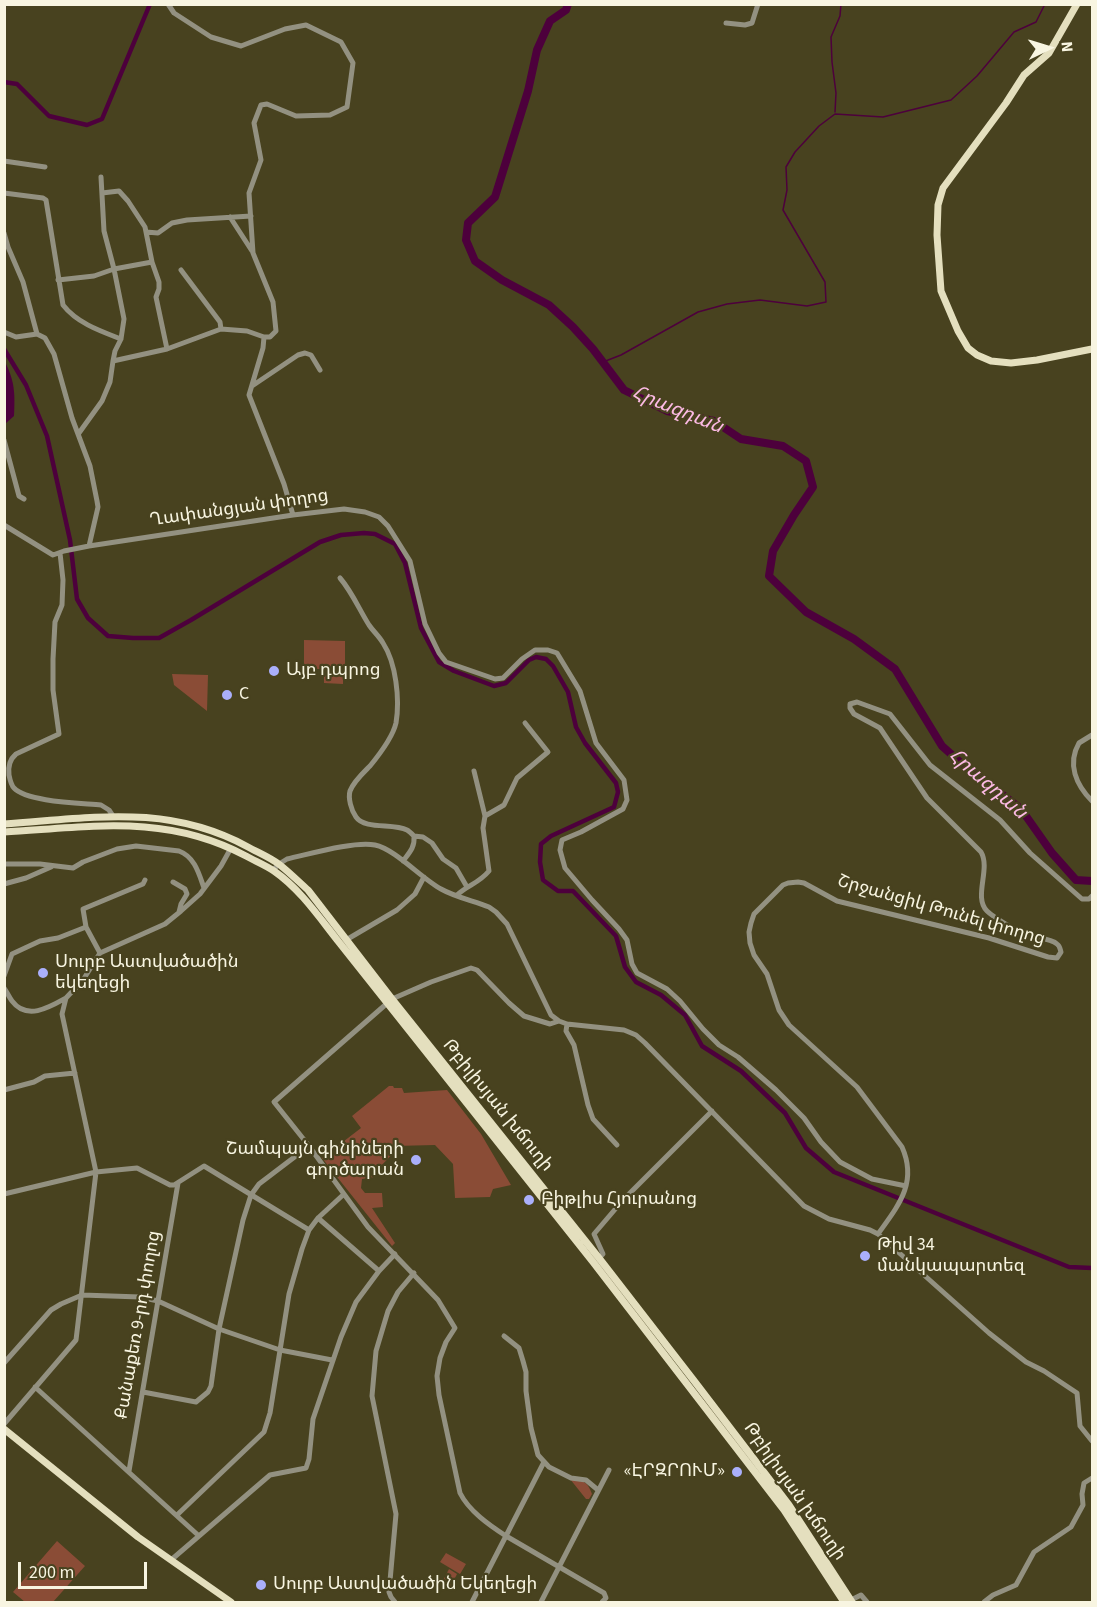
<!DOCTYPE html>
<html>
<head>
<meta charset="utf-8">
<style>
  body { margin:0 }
  #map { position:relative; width:1097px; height:1607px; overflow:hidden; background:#48421f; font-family:"Source Sans 3",sans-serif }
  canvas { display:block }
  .frame { position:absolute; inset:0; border:6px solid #f8f5e1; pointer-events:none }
  .north { position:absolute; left:1019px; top:18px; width:60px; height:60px; -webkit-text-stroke:4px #48421f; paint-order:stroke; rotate:86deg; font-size:16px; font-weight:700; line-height:24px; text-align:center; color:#f8f5e1 }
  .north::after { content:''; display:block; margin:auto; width:21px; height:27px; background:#f8f5e1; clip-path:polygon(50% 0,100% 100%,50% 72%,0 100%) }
  .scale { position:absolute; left:18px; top:1562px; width:129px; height:27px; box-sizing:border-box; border:3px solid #f8f5e1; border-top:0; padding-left:8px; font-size:18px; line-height:21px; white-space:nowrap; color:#f8f5e1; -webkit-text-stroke:4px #48421f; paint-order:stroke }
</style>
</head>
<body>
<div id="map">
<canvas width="1097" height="1607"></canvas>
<div class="frame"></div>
<div class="north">N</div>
<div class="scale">200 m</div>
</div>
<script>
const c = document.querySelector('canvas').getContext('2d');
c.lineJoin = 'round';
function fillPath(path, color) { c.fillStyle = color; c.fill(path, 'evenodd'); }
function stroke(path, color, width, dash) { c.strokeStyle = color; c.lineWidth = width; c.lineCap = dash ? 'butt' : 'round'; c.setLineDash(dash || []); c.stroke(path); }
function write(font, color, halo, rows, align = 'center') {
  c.font = font + ' "Source Sans 3","Noto Sans Armenian",sans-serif'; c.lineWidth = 4.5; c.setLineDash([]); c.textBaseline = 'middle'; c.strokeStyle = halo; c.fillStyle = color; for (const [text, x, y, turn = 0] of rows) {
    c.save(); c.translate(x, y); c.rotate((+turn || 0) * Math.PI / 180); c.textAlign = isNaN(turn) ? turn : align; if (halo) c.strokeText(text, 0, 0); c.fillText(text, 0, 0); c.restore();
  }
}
fillPath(new Path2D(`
  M 304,640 L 345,641 L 345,669 L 304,669 Z
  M 324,673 L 343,674 L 343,684 L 324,683 Z
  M 172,674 L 208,675 L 207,711 L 174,685 Z
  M 389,1086 L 393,1086 L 394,1088 L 402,1088 L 404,1093 L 447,1090 L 481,1134 L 511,1185 L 493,1189 L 490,1197 L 455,1198 L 453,1164 L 435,1145 L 394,1146 L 396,1150 L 381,1166 L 384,1170 L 374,1177 L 362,1179 L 361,1188 L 365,1193 L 382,1193 L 383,1207 L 372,1208 L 395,1243 L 392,1246 L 322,1158 L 361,1128 L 352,1116 Z
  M 570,1479 C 584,1482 587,1480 592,1494 L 589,1499 L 586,1499 Z
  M 57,1541 L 85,1566 L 53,1602 L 25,1602 L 13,1592 Z
  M 446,1553 L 466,1564 L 460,1574 L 440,1562 Z
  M 449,1569 L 457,1574 L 449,1590 L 440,1586 Z`), '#8a4c36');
fillPath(new Path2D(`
  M 4,360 C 15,381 15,393 14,416 L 5,424 Z`), '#4d003c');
stroke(new Path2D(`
  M 835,112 L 836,93 L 832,62 L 831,37 L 840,16 L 841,4
  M 603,362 L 621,355 L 698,312 L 727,304 L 760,300 L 807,306 L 826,302 L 825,282 L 783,210 L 787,190 L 786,167 L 795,152 L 819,126 L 835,114 L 883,117 L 951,100 L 977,76 L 1014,32 L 1036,22 L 1045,4`), '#4d003c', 1.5);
stroke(new Path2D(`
  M 4,82 L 17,84 L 49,116 L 87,125 L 102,119 L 150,4
  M 4,349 L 26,385 L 47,436 L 70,540 L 77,599 L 88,618 L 108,636 L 133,638 L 159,638 L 191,620 L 320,542 L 341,535 L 364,533 L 375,534 L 395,544 L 405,563 L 421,628 L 439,662 L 454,671 L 494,686 L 506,683 L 529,660 L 536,657 L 546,659 L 553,666 L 568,692 L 576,727 L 585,743 L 616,783 L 618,792 L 614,807 L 551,836 L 541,844 L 540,862 L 543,880 L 558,891 L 573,891 L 616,936 L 625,967 L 636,982 L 661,995 L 685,1015 L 702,1046 L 741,1071 L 785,1113 L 806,1148 L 834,1172 L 1069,1267 L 1092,1268`), '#4d003c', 4.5);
stroke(new Path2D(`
  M 568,4 L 566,10 L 550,21 L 537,50 L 528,91 L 495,197 L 468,223 L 466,240 L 475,261 L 502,280 L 549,305 L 573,327 L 593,349 L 624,390 L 667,411 L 714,421 L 741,439 L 783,446 L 806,461 L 813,487 L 794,515 L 773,551 L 769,576 L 806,612 L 854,639 L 895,669 L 942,746 L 960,762 L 1021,809 L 1052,853 L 1076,880 L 1092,881`), '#4d003c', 8);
stroke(new Path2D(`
  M 168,4 L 174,13 L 211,37 L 241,46 L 285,29 L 306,25 L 341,42 L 353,63 L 347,107 L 330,115 L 296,116 L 267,104 L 261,105 L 254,123 L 261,160 L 249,193 L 253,253 L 273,302 L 276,331 L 270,337 L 264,337
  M 726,23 L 745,25 L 752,23 L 758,4
  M 4,161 L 45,167
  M 101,177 L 104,231 L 114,269 L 124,319 L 121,339 L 115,351 L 113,361
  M 4,193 L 43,198 L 46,200 L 63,305 C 77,323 100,331 121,339
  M 102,193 L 119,191 L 128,201 L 145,227 L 152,262 L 159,282 L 159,289 L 156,297 L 167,349
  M 230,217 L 252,251
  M 146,232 L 158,233 L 172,223 L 187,220 L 251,216
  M 4,233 L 8,247 L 23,282 L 37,334
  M 181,270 L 220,322 L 221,329
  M 58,280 L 94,276 L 114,269 L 152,262
  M 4,332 L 16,337 L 37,334 L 45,338 L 54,354 L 72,418 L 90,466 L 97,501 L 98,507 L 89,546
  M 252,386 L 298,355 L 305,353 L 311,355 L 320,370
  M 79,433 L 102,401 L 110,382 L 113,361 L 167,349 L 221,329 L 247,331 L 264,337 L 263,348 L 249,395 L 284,484 L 293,515
  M 4,440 L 19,496 L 24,499
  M 4,525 L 53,555 L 64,551 L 89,546 L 293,515 L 344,509 L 365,512 L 379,517 L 388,526 L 410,561 L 425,624 L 439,653 L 446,662 L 495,679 L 503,678 L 522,659 L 535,650 L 548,650 L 557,653 L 580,691 L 596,743 L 624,780 L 627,800 L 623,809 L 581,832 L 562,840 L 560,850 L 565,868 L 592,900 L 619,929 L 627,940 L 632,964 L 637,973 L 667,989 L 680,1001 L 703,1029 L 719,1045 L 738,1057 L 776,1090 L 804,1118 L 821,1142 L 840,1162 L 872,1179 L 906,1186
  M 60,553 L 63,580 L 62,605 L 55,622 L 53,659 L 53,690 L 59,734 L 16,754 C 9,760 8,767 9,775 C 10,780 11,785 14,788 C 27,802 81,803 101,805 L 109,810 L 113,816
  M 340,578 C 352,592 359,609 369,625 C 373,631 379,636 383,643 C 396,663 400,699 396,723 C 393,736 379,755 370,766 C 363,773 354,781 350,791 C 348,798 351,810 356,817 C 365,830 393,823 407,830 C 409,831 413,835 414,836 C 415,847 410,852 403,861
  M 1092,735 L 1079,743 C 1067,764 1076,785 1092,801
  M 474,771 L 485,816
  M 414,836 L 423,837 L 432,843 L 443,859 L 456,868 L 467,887
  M 4,864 L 40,864 L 73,868 L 83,862 L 117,849 L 136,846 L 179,851 C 195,857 199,874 204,888
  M 273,870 L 279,864 L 287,859 C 310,854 354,841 375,845 C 395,849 422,879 441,889 C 455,897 474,901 489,907 L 496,912 L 507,924 L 551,1015 L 559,1021 L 567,1024 L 624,1030 L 636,1035 L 645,1043 L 804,1206 L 829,1219 L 870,1230 L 878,1234 L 989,1333 L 1026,1362 L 1044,1371 L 1077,1393 L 1080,1426 L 1092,1441
  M 173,882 L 185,889 L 187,894 L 181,904 L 179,912
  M 4,884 L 26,878 L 51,867
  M 457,895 C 469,884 478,884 489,871 L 483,828 L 485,816 L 504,805 L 517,778 L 548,752 L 525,723
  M 346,940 L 397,910 L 415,894 L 424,877
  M 100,953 L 86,927 L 83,909 L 143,884 L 145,880
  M 4,976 L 12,954 L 40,941 L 58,938 L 86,927
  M 4,988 C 7,992 9,997 12,1001 C 27,1021 50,1007 66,998
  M 559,1021 L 550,1024 L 524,1016 L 509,1003 L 477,970 L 471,968 L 431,982 L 392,999 L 274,1102 L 309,1146 L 368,1227 L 438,1300 L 455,1328 L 446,1342 L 440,1358 L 437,1376 L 439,1395 L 460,1493 C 469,1511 489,1525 506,1536 L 604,1593 L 606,1598 L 602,1602
  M 567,1024 L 566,1031 L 574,1045 L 588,1105 L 593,1119 L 617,1145
  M 4,1090 L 34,1082 L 45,1076 L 75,1073
  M 4,1194 L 96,1172 L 137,1168 L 170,1185 L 174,1185 L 204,1166 L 309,1230
  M 318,1218 L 379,1271
  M 878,1234 C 898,1206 918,1183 902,1147 L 857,1087 L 789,1025 L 779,1010 L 767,974 L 754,955 L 750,943 L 749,932 L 751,923 L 754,914 L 783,885 L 788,883 L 798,882 L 804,883 L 837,901 L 989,938 L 1048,957 L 1057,958 L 1061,952 C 1060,949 1060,946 1057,944 C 1051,938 1034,938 1026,935 C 1018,932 993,917 987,911 C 973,897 991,869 981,852 L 927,798 L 880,728 L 854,714 L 850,708 L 850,704 L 857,702 L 890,714 L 930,765 L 1000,820 L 1030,853 L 1082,899 L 1089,899 L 1092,896
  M 599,1258 L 603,1254 L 594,1234 L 623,1200 L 712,1111
  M 504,1336 L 519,1348 L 523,1361 L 526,1372 L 526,1391 L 531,1428 L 538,1455 L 549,1467 L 571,1478 L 586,1480 L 598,1490
  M 4,1363 L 51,1310 L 61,1304 L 82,1295 L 140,1297 L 158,1301 L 219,1329 L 280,1350 L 332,1360
  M 35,1387 L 199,1536
  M 143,1392 L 196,1402 L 208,1392 L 211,1386 L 219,1329 L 243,1220 L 251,1195 L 259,1184 L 309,1146
  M 4,1424 L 76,1340 L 96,1172 L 62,1014 L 66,998 L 83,980 L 100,953 L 165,924 L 181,911 L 200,894 L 221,866 L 231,848
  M 129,1471 L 178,1183
  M 177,1515 L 264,1432 L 270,1413 L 289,1294 L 302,1249 L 309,1230 L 318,1218 L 344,1194
  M 171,1560 L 270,1475 L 306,1468 L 309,1459 L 313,1419 L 341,1337 L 356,1302 L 379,1271 L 395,1254
  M 851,1600 L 861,1595 L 867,1602
  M 395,1602 L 391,1597 L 389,1592 L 396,1514 L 372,1396 L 376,1351 L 388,1311 L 398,1292 L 414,1273
  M 472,1602 L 544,1462
  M 541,1602 L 609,1470
  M 984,1602 L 993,1595 L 1016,1585 L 1034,1552 L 1071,1527 L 1083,1505 L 1082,1494 L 1084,1483 L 1092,1478`), '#939181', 5);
stroke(new Path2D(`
  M 1077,4 L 1049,53 L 1024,75 L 1006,103 L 943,188 L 938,205 L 937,235 L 941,291 L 958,331 L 968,348 L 977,355 L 991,361 L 1011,363 L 1037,360 L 1092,349
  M 4,824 C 92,818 167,803 248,847 C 259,853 271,858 280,865 C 290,873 299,882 308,890 L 392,999 L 599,1258 L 695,1382 L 789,1505 L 852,1602
  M 4,832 C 90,827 166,813 246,856 C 255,861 265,865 274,871 C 300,889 319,917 338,941 L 593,1262 L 784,1510 L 844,1602
  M 4,1429 L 138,1537 L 231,1602`), '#e4dfbe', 7);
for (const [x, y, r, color] of [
  [274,671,6,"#aaaffb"],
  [227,695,6,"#aaaffb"],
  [43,973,6,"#aaaffb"],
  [416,1160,6,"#aaaffb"],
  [529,1200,6,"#aaaffb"],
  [865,1256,6,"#aaaffb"],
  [737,1472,6,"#aaaffb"],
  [261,1585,6,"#aaaffb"]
]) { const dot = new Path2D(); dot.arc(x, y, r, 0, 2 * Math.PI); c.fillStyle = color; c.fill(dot); stroke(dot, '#48421f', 2); }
write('18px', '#f8f5e1', '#48421f', [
  ["Ղափանցյան փողոց",239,509,-8],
  ["Շրջանցիկ Թունել փողոց",941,911,16],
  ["Թբիլիսյան խճուղի",497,1106,51],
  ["Քանաքեռ 9-րդ փողոց",139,1325,-80],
  ["Թբիլիսյան խճուղի",794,1492,55]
]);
write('18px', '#f8f5e1', '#48421f', [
  ["Այբ դպրոց",286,671],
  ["C",239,695],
  ["Սուրբ Աստվածածին",55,963],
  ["եկեղեցի",55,984],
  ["Շամպայն գինիների",404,1150,"right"],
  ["գործարան",404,1171,"right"],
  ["Բիթլիս Հյուրանոց",541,1200],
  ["Թիվ 34",877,1246],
  ["մանկապարտեզ",877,1267],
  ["«ԷՐԶՐՈՒՄ»",725,1472,"right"],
  ["Սուրբ Աստվածածին Եկեղեցի",273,1585]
], 'left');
write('italic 20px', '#fcbae4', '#48421f', [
  ["Հրազդան",677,411,22],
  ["Հրազդան",987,785,41]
]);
</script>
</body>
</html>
